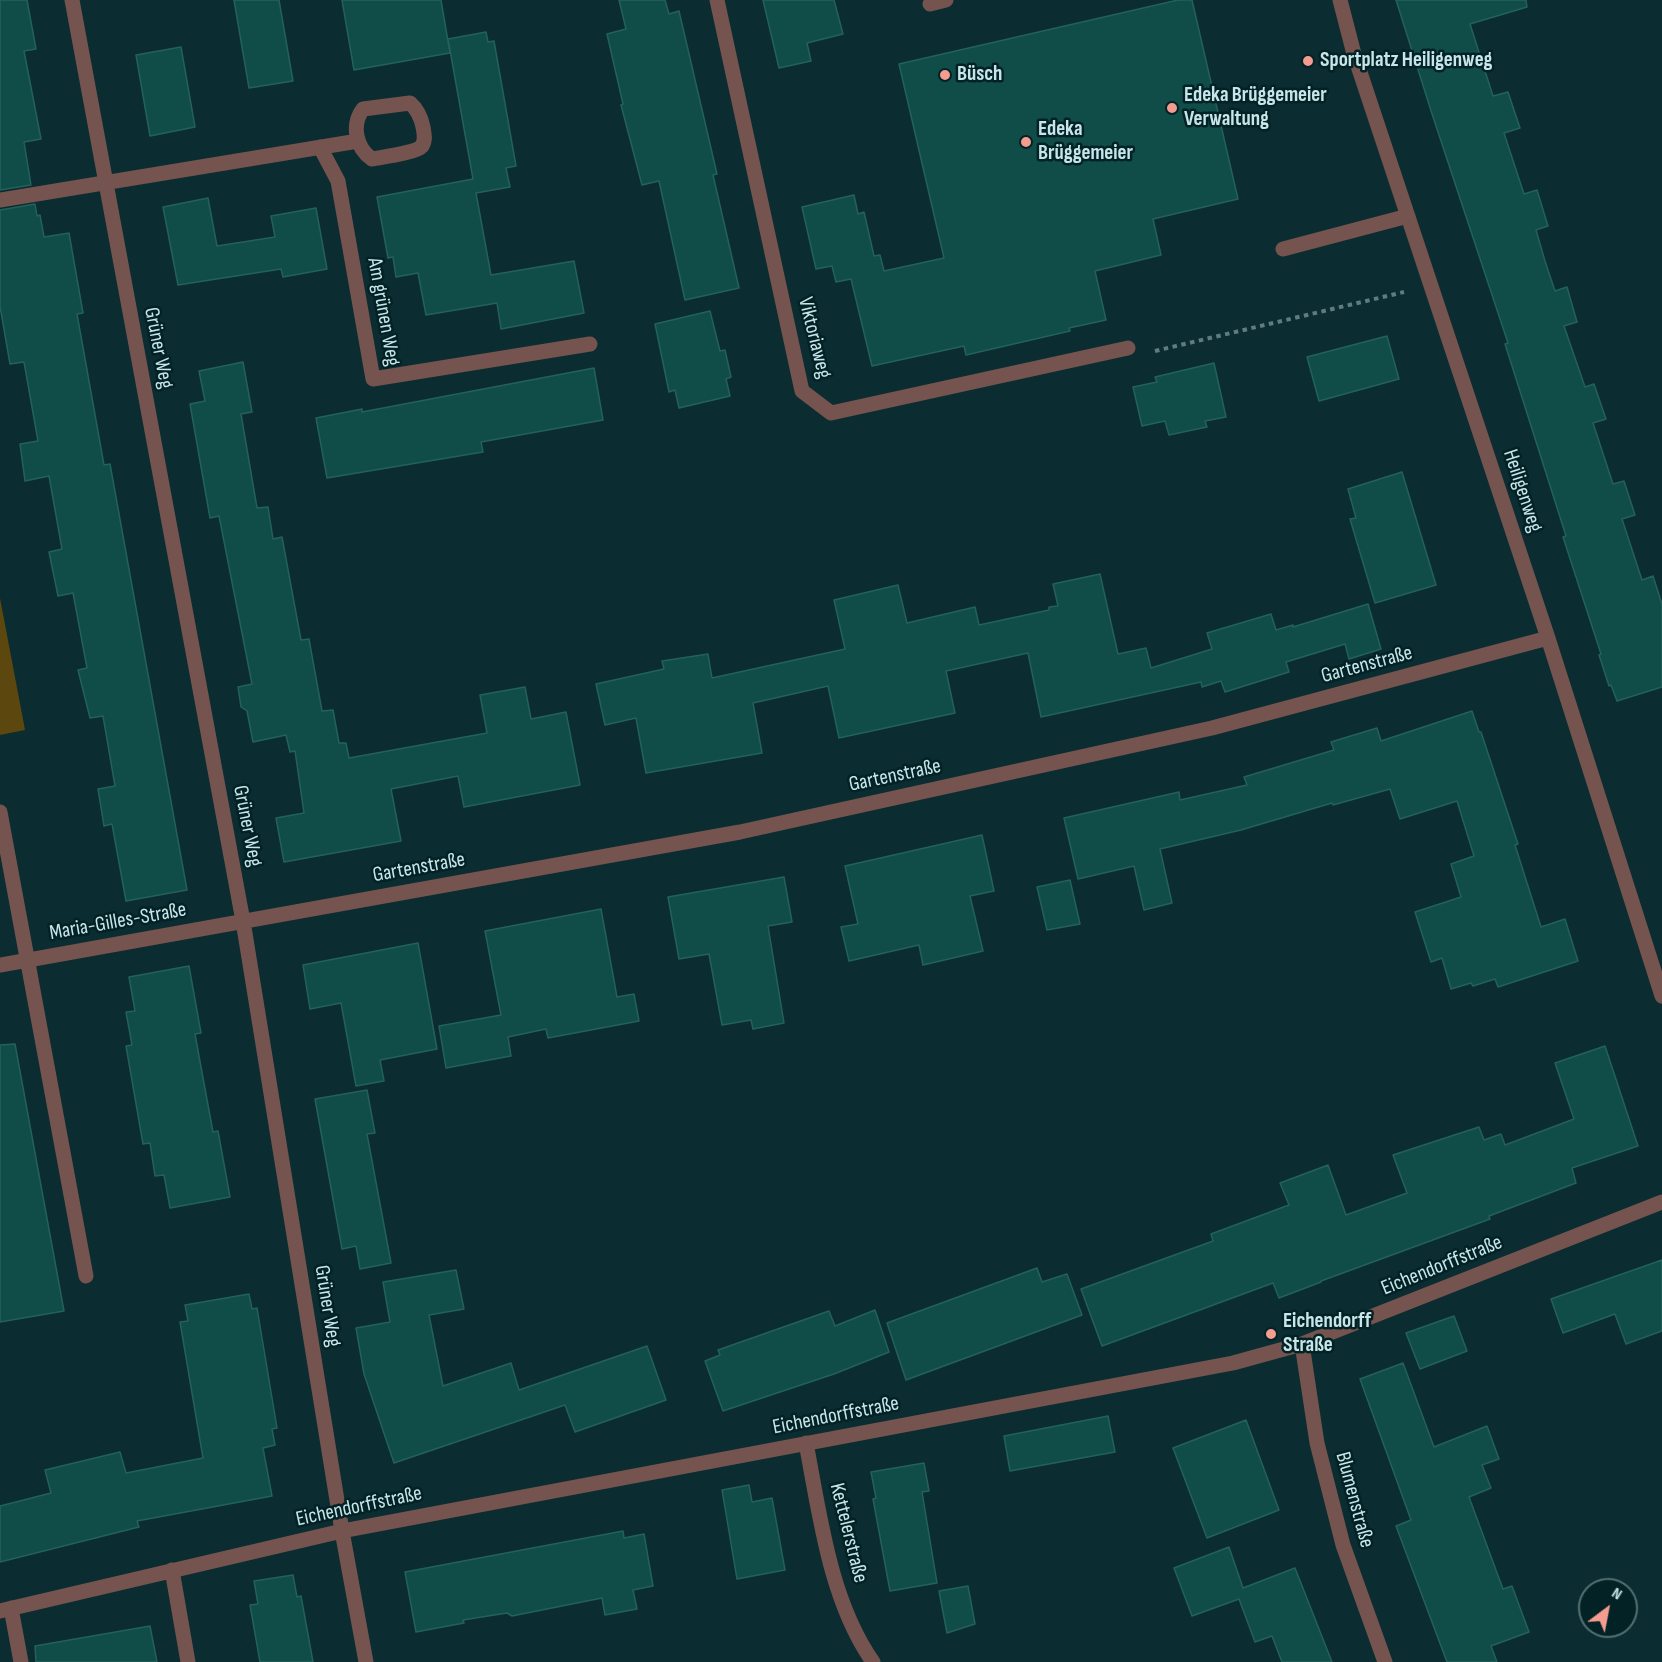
<!DOCTYPE html>
<html>
<head>
<meta charset="utf-8">
<style>
  body { margin:0 }
  #map { position:relative; width:1662px; height:1662px; overflow:hidden; background:#0b2c30; font-family:"Sofia Sans Condensed",sans-serif }
  canvas { display:block }
  .north { position:absolute; left:1578px; top:1578px; width:60px; height:60px; box-sizing:border-box; background:#022226; border:2px solid #517074; border-radius:50%; rotate:32deg; font-size:16px; font-weight:700; line-height:24px; text-align:center; color:#c8e6ea }
  .north::after { content:''; display:block; margin:auto; width:21px; height:27px; background:#f59c91; clip-path:polygon(50% 0,100% 100%,50% 72%,0 100%) }
</style>
</head>
<body>
<div id="map">
<canvas width="1662" height="1662"></canvas>
<div class="north">N</div>
</div>
<script>
const c = document.querySelector('canvas').getContext('2d');
c.lineJoin = 'round';
function fillPath(path, color) { c.fillStyle = color; c.fill(path, 'evenodd'); }
function stroke(path, color, width, dash) { c.strokeStyle = color; c.lineWidth = width; c.lineCap = dash ? 'butt' : 'round'; c.setLineDash(dash || []); c.stroke(path); }
function write(font, color, halo, rows, align = 'center') {
  c.font = font + ' "Sofia Sans Condensed",sans-serif'; c.lineWidth = 5; c.setLineDash([]); c.textBaseline = 'middle'; c.strokeStyle = halo; c.fillStyle = color; for (const [text, x, y, turn = 0] of rows) {
    c.save(); c.translate(x, y); c.rotate((+turn || 0) * Math.PI / 180); c.textAlign = isNaN(turn) ? turn : align; if (halo) c.strokeText(text, 0, 0); c.fillText(text, 0, 0); c.restore();
  }
}
fillPath(new Path2D(`
  M 0,598 L 25,730 L 0,735 Z`), '#5c480e');
const building = new Path2D(`
  M 0,0 L 27,0 L 36,49 L 24,51 L 41,139 L 24,142 L 31,185 L 0,190 Z
  M 234,0 L 279,0 L 293,81 L 249,88 Z
  M 342,0 L 441,0 L 450,53 L 354,70 Z
  M 619,0 L 665,0 L 669,14 L 679,11 L 717,174 L 713,175 L 739,288 L 685,300 L 659,181 L 642,185 L 621,105 L 623,104 L 607,34 L 626,29 Z
  M 763,0 L 834,0 L 843,34 L 807,43 L 811,61 L 779,68 Z
  M 1178,0 L 1192,0 L 1238,199 L 1153,219 L 1161,255 L 1095,271 L 1106,320 L 1069,328 L 1070,331 L 966,355 L 964,346 L 872,366 L 851,279 L 836,282 L 832,266 L 816,269 L 802,207 L 854,195 L 858,214 L 864,212 L 874,256 L 880,255 L 884,271 L 944,258 L 899,64 Z
  M 1396,0 L 1526,0 L 1527,7 L 1470,24 L 1493,96 L 1508,92 L 1520,128 L 1504,133 L 1524,194 L 1537,190 L 1548,226 L 1536,230 L 1545,261 L 1555,291 L 1567,287 L 1577,322 L 1564,326 L 1585,387 L 1594,384 L 1606,419 L 1593,423 L 1613,484 L 1624,481 L 1635,515 L 1622,519 L 1642,580 L 1653,576 L 1662,604 L 1662,687 L 1617,701 L 1611,685 L 1609,686 L 1599,655 L 1601,654 L 1563,537 L 1566,536 L 1505,344 L 1508,343 L 1433,117 Z
  M 486,32 L 488,42 L 494,41 L 516,166 L 506,168 L 510,187 L 476,193 L 491,275 L 574,261 L 584,313 L 501,329 L 497,303 L 426,315 L 418,273 L 396,277 L 393,257 L 388,258 L 377,197 L 473,179 L 448,39 Z
  M 181,47 L 195,127 L 150,136 L 136,55 Z
  M 208,198 L 217,246 L 275,237 L 271,216 L 316,208 L 327,269 L 283,277 L 281,269 L 178,285 L 163,207 Z
  M 35,204 L 37,216 L 40,215 L 44,237 L 69,233 L 83,313 L 77,314 L 104,465 L 110,464 L 187,890 L 126,901 L 112,824 L 104,826 L 98,789 L 115,786 L 103,716 L 90,718 L 78,670 L 87,668 L 73,593 L 58,596 L 49,552 L 62,549 L 49,476 L 25,481 L 20,444 L 38,441 L 24,362 L 10,364 L 0,306 L 0,210 Z
  M 710,311 L 720,351 L 725,350 L 731,377 L 726,379 L 730,396 L 679,408 L 675,390 L 669,392 L 655,324 Z
  M 1387,336 L 1399,379 L 1319,401 L 1307,357 Z
  M 243,362 L 252,412 L 241,414 L 257,508 L 268,507 L 273,539 L 282,537 L 301,640 L 309,639 L 322,711 L 333,710 L 339,743 L 346,743 L 349,758 L 487,733 L 480,695 L 525,687 L 531,719 L 566,712 L 580,785 L 464,807 L 458,776 L 391,789 L 401,841 L 284,862 L 276,818 L 304,813 L 295,751 L 290,752 L 286,735 L 253,742 L 247,711 L 241,707 L 238,687 L 252,684 L 219,516 L 210,518 L 190,404 L 205,401 L 199,371 Z
  M 1214,363 L 1226,417 L 1205,421 L 1207,427 L 1169,435 L 1165,421 L 1142,426 L 1133,387 L 1157,382 L 1155,377 Z
  M 594,368 L 603,420 L 481,442 L 483,452 L 327,478 L 316,418 L 362,409 L 362,412 Z
  M 1402,472 L 1436,585 L 1375,603 L 1350,519 L 1356,518 L 1348,489 Z
  M 1100,574 L 1118,654 L 1146,648 L 1151,668 L 1212,649 L 1207,633 L 1271,614 L 1276,630 L 1293,625 L 1293,627 L 1368,604 L 1381,649 L 1349,659 L 1345,644 L 1286,662 L 1289,672 L 1225,692 L 1221,681 L 1202,687 L 1201,682 L 1041,717 L 1028,653 L 946,671 L 955,713 L 839,738 L 828,686 L 753,703 L 762,753 L 646,773 L 636,718 L 605,725 L 596,684 L 664,669 L 662,661 L 708,654 L 712,678 L 845,649 L 834,600 L 898,585 L 907,623 L 975,607 L 979,625 L 1049,610 L 1049,607 L 1058,606 L 1053,584 Z
  M 1472,711 L 1479,732 L 1481,732 L 1518,844 L 1515,845 L 1541,927 L 1565,919 L 1578,961 L 1498,987 L 1495,979 L 1473,986 L 1471,983 L 1451,989 L 1442,958 L 1431,962 L 1415,912 L 1461,897 L 1451,864 L 1474,856 L 1457,801 L 1400,819 L 1390,789 L 1333,805 L 1332,803 L 1241,830 L 1160,849 L 1172,903 L 1144,910 L 1134,866 L 1078,879 L 1064,818 L 1179,792 L 1180,800 L 1247,785 L 1244,777 L 1334,750 L 1331,742 L 1377,728 L 1381,741 Z
  M 982,835 L 994,891 L 970,896 L 983,951 L 923,965 L 919,945 L 849,961 L 841,927 L 858,924 L 845,866 Z
  M 784,877 L 792,922 L 768,926 L 784,1023 L 753,1029 L 751,1020 L 722,1025 L 709,954 L 679,959 L 668,897 Z
  M 1070,880 L 1080,924 L 1047,930 L 1037,887 Z
  M 601,909 L 617,997 L 634,994 L 639,1021 L 548,1038 L 546,1029 L 508,1037 L 511,1056 L 446,1068 L 439,1026 L 501,1015 L 485,931 Z
  M 418,943 L 437,1049 L 380,1060 L 384,1081 L 356,1086 L 341,1003 L 310,1009 L 303,965 Z
  M 189,966 L 201,1033 L 195,1034 L 201,1067 L 213,1132 L 218,1131 L 230,1197 L 170,1208 L 164,1175 L 155,1176 L 150,1143 L 143,1144 L 126,1046 L 132,1045 L 126,1012 L 135,1011 L 129,977 Z
  M 15,1044 L 64,1311 L 0,1322 L 0,1045 Z
  M 1605,1046 L 1638,1146 L 1572,1168 L 1576,1183 L 1489,1216 L 1490,1219 L 1321,1281 L 1321,1282 L 1279,1298 L 1273,1283 L 1102,1346 L 1081,1289 L 1213,1241 L 1211,1234 L 1289,1205 L 1280,1183 L 1328,1165 L 1346,1215 L 1407,1193 L 1393,1155 L 1479,1127 L 1484,1140 L 1501,1134 L 1505,1145 L 1574,1119 L 1555,1063 Z
  M 367,1090 L 375,1133 L 367,1134 L 391,1263 L 360,1269 L 356,1246 L 342,1249 L 315,1099 Z
  M 1662,1260 L 1662,1331 L 1626,1344 L 1615,1314 L 1563,1333 L 1551,1299 Z
  M 1037,1268 L 1042,1282 L 1067,1274 L 1082,1315 L 906,1380 L 887,1323 Z
  M 456,1270 L 464,1309 L 429,1315 L 443,1386 L 511,1363 L 519,1390 L 647,1346 L 666,1400 L 575,1432 L 565,1405 L 394,1463 L 364,1374 L 356,1328 L 390,1322 L 383,1282 Z
  M 249,1294 L 252,1309 L 257,1308 L 277,1428 L 272,1429 L 275,1445 L 263,1448 L 272,1496 L 137,1521 L 139,1527 L 0,1562 L 0,1506 L 51,1493 L 45,1470 L 120,1452 L 126,1473 L 203,1458 L 180,1322 L 188,1321 L 185,1305 Z
  M 875,1310 L 889,1352 L 834,1374 L 723,1411 L 705,1361 L 720,1355 L 718,1350 L 829,1311 L 835,1326 Z
  M 1454,1316 L 1467,1351 L 1420,1369 L 1406,1333 Z
  M 1403,1363 L 1434,1447 L 1487,1426 L 1499,1459 L 1482,1465 L 1491,1488 L 1469,1497 L 1503,1589 L 1512,1586 L 1529,1632 L 1491,1646 L 1497,1662 L 1447,1662 L 1396,1526 L 1411,1520 L 1360,1379 Z
  M 1108,1416 L 1115,1452 L 1010,1471 L 1004,1436 Z
  M 1246,1420 L 1279,1510 L 1207,1538 L 1173,1448 Z
  M 924,1463 L 929,1491 L 922,1492 L 937,1583 L 890,1591 L 873,1499 L 876,1498 L 871,1472 Z
  M 749,1485 L 752,1502 L 772,1498 L 785,1570 L 737,1579 L 722,1490 Z
  M 623,1531 L 624,1538 L 644,1534 L 653,1586 L 633,1590 L 637,1609 L 605,1615 L 602,1598 L 512,1616 L 507,1613 L 463,1620 L 464,1623 L 416,1632 L 405,1572 Z
  M 1229,1547 L 1243,1588 L 1295,1568 L 1332,1662 L 1282,1662 L 1272,1636 L 1255,1642 L 1239,1599 L 1192,1616 L 1174,1568 Z
  M 293,1575 L 297,1597 L 301,1596 L 313,1662 L 260,1662 L 250,1605 L 258,1604 L 254,1581 Z
  M 968,1586 L 975,1624 L 947,1633 L 939,1591 Z
  M 150,1626 L 157,1662 L 36,1662 L 35,1646 Z`);
fillPath(building, '#104d49');
stroke(building, '#24615c', 1.5);
stroke(new Path2D(`
  M 1155,351 L 1404,292`), '#5e7d81', 4, [4.5, 4.5]);
stroke(new Path2D(`
  M 72,0 L 243,921 L 342,1531 L 366,1662
  M 717,0 L 802,391 L 831,413 L 1128,348
  M 1340,0 L 1354,54 L 1548,638 L 1662,996
  M 930,4 L 946,0
  M 410,103 C 418,110 421,117 423,127 C 424,133 426,140 422,146 C 416,153 382,157 372,159 C 356,148 351,125 363,109 Z
  M 320,147 L 338,181 L 373,379 L 590,344
  M 0,200 L 358,141
  M 1283,249 L 1408,216
  M 0,812 L 86,1276
  M 0,965 L 740,832 L 1212,728 L 1548,638
  M 1302,1344 L 1317,1443 L 1343,1545 L 1385,1662
  M 806,1443 C 820,1516 830,1601 873,1662
  M 172,1570 L 188,1662
  M 11,1608 L 21,1662
  M 0,1611 L 342,1531 L 1233,1363 L 1302,1344 L 1662,1202`), '#75534f', 15);
for (const [x, y, r, color] of [
  [1308,61,6,"#f59c91"],
  [945,75,6,"#f59c91"],
  [1172,108,6,"#f59c91"],
  [1026,142,6,"#f59c91"],
  [1271,1334,6,"#f59c91"]
]) { const dot = new Path2D(); dot.arc(x, y, r, 0, 2 * Math.PI); c.fillStyle = color; c.fill(dot); stroke(dot, '#022226', 2); }
write('bold 21px', '#c8e6ea', '#022226', [
  ["Sportplatz Heiligenweg",1320,61],
  ["Büsch",957,75],
  ["Edeka Brüggemeier",1184,96],
  ["Verwaltung",1184,120],
  ["Edeka",1038,130],
  ["Brüggemeier",1038,154],
  ["Eichendorff",1283,1322],
  ["Straße",1283,1346]
], 'left');
write('21px', '#c8e6ea', '#022226', [
  ["Am grünen Weg",383,312,80],
  ["Viktoriaweg",814,338,76],
  ["Grüner Weg",158,348,79],
  ["Heiligenweg",1522,491,72],
  ["Gartenstraße",1367,665,-15],
  ["Gartenstraße",895,776,-12],
  ["Grüner Weg",247,826,79],
  ["Gartenstraße",419,868,-10],
  ["Maria-Gilles-Straße",118,922,-10],
  ["Eichendorffstraße",1442,1266,-22],
  ["Grüner Weg",327,1306,81],
  ["Eichendorffstraße",836,1416,-11],
  ["Blumenstraße",1354,1500,75],
  ["Eichendorffstraße",359,1507,-12],
  ["Kettelerstraße",848,1533,76]
]);
</script>
</body>
</html>
